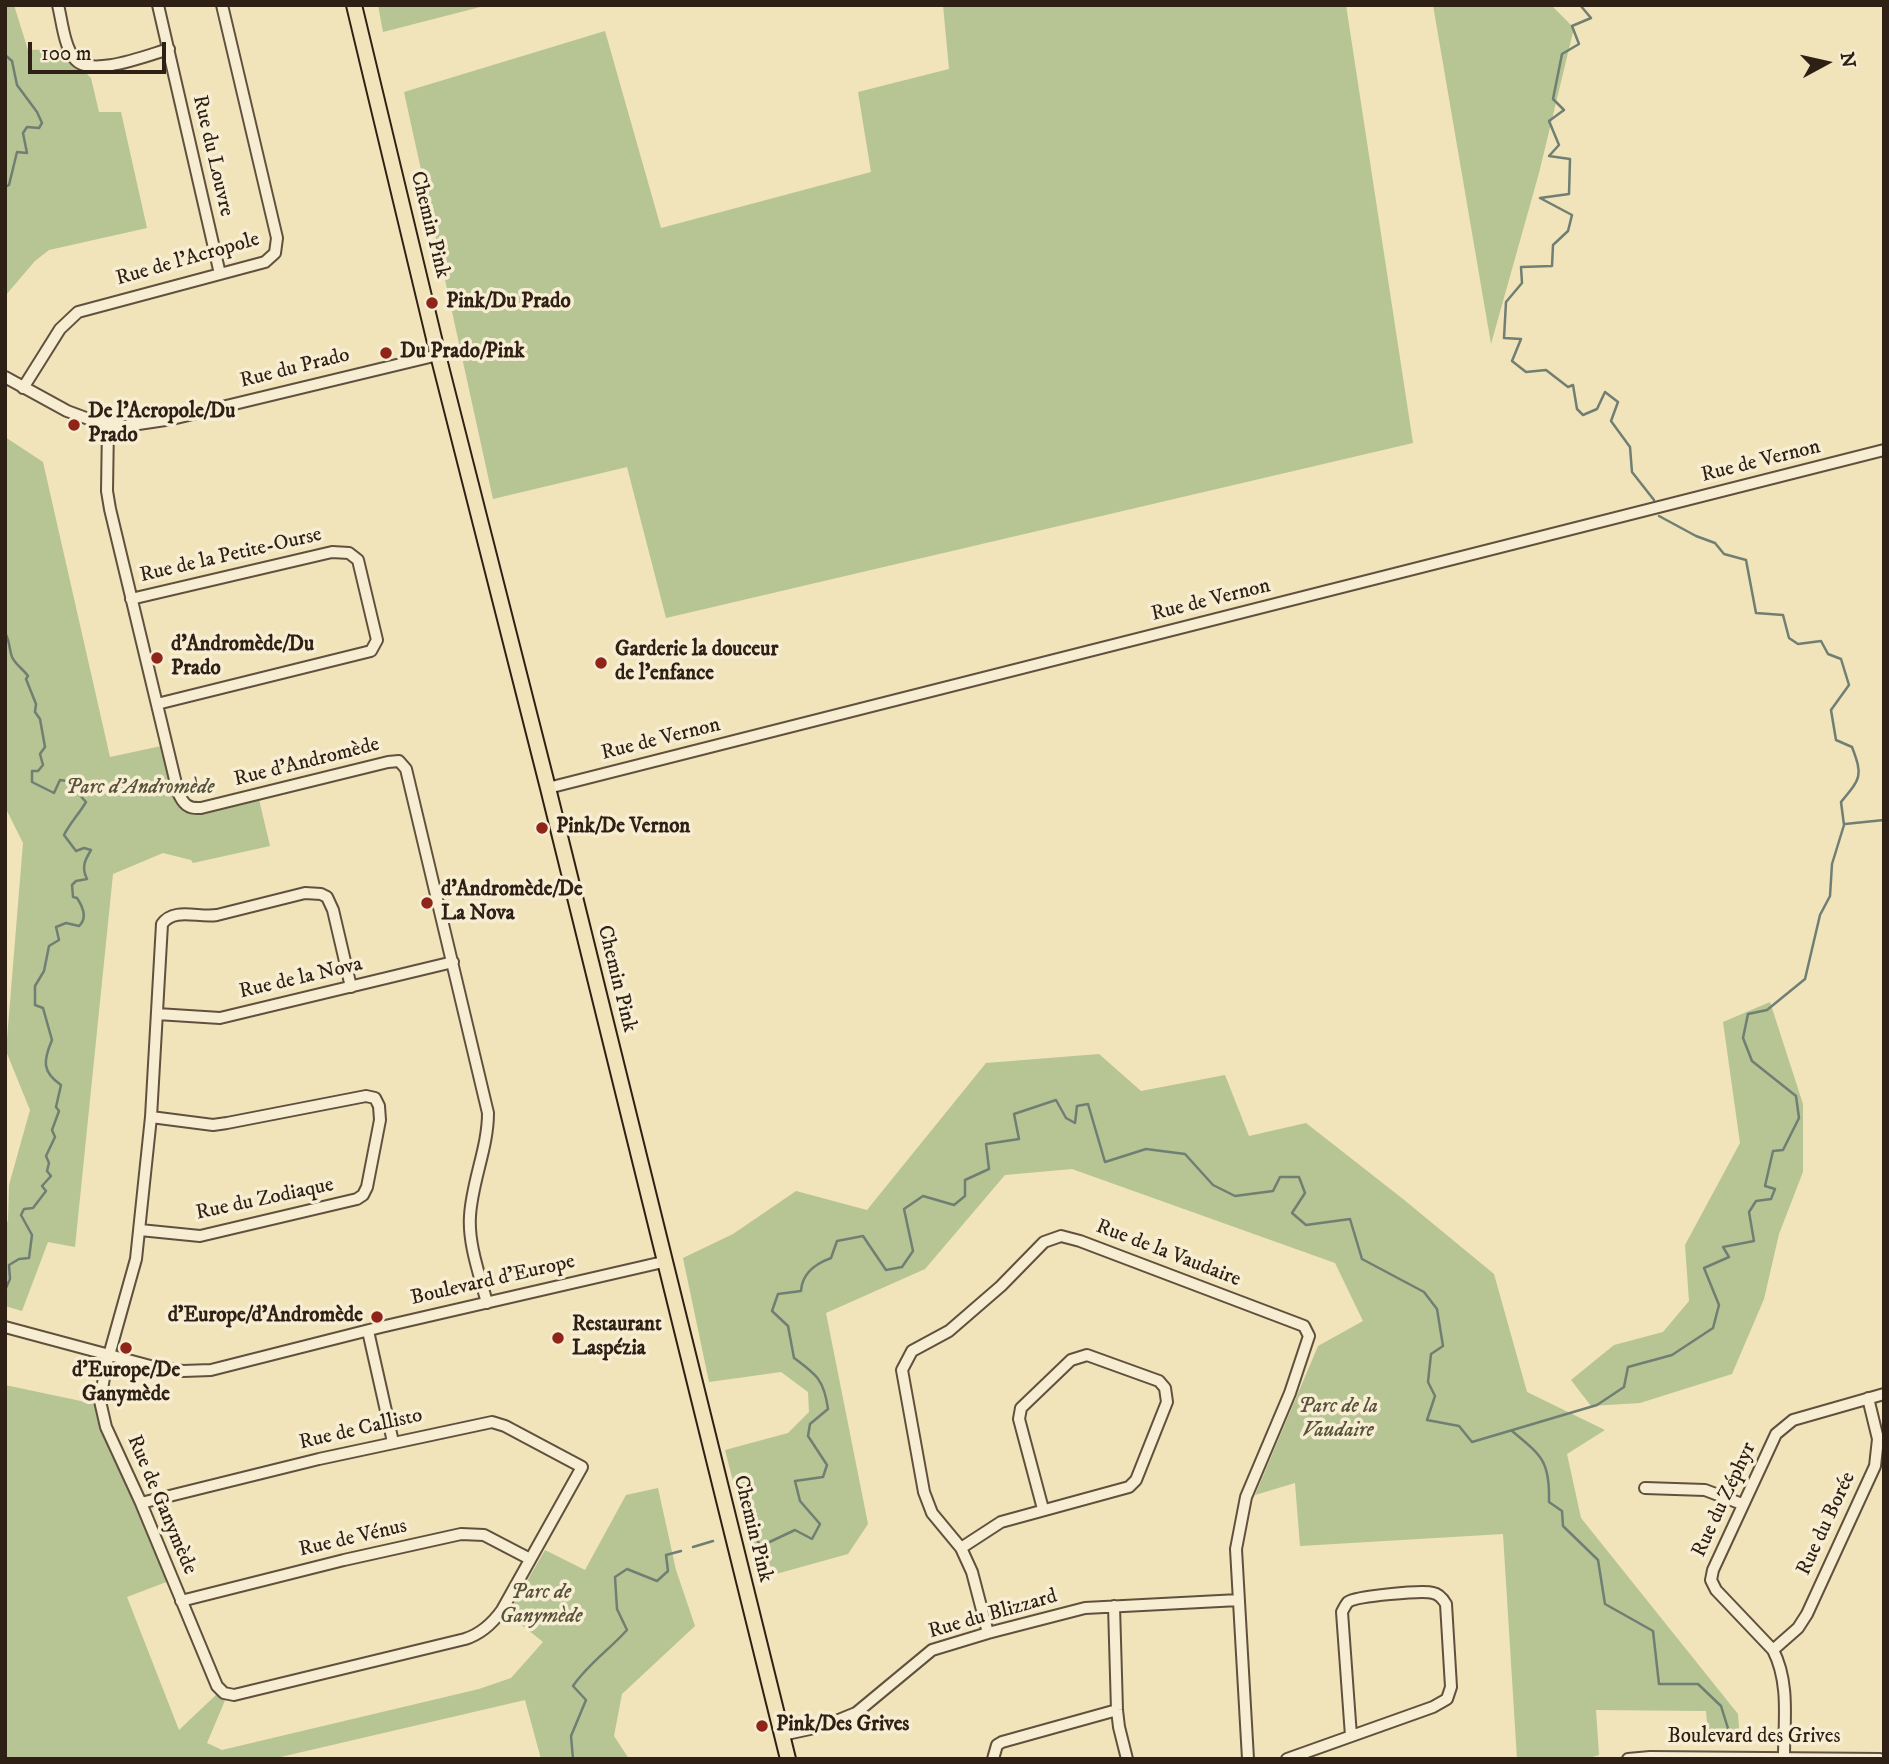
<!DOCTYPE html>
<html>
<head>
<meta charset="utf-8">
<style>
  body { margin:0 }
  #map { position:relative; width:1889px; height:1764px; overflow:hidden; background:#f1e3ba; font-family:"IM FELL DW Pica",serif }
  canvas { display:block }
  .frame { position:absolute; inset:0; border:7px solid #2f2015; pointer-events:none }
  .north { position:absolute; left:1791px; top:28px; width:70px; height:70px; -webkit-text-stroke:5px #f6edd2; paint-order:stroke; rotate:82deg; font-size:19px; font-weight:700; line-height:28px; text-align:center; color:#2f2015 }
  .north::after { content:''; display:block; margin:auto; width:24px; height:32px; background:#2f2015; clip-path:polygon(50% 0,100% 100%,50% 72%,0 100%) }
  .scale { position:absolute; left:28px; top:42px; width:138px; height:32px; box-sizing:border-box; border:4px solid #2f2015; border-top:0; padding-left:9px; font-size:21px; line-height:24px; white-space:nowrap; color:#2f2015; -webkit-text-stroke:5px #f6edd2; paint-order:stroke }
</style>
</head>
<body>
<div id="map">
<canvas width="1889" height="1764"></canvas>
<div class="frame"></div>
<div class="north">N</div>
<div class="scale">100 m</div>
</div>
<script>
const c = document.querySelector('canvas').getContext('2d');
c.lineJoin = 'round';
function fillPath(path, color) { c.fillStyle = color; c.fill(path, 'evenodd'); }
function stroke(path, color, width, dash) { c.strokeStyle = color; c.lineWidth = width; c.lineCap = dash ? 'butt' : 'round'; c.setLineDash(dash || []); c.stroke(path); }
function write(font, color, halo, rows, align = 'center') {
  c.font = font + ' "IM FELL DW Pica",serif'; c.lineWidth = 7; c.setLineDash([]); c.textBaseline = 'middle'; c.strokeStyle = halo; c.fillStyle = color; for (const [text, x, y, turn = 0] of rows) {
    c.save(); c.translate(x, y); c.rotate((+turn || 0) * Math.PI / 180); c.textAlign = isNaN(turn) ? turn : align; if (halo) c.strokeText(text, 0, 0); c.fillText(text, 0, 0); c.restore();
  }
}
fillPath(new Path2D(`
  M 5,5 L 14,5 L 28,50 L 62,49 L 91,78 L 99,112 L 121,112 L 147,228 L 49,250 L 35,261 L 5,296 Z
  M 378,5 L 488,5 L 383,32 Z
  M 943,5 L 1346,5 L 1413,443 L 666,618 L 627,467 L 493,499 L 404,92 L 605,31 L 661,228 L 871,172 L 858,92 L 949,69 Z
  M 1433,5 L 1551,5 L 1574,28 L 1539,173 L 1491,344 Z
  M 5,437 L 43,462 L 110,757 L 166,745 L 178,792 L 189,807 L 258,795 L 270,846 L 193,863 L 191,860 L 163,853 L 113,874 L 75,1247 L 48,1242 L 22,1311 L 5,1306 L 5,1227 L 8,1220 L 9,1185 L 30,1110 L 6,1051 L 23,843 L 5,807 Z
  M 1770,1002 L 1803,1104 L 1803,1172 L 1779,1234 L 1764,1299 L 1732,1374 L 1640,1403 L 1591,1406 L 1571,1380 L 1614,1345 L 1663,1332 L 1689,1301 L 1685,1245 L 1740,1143 L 1723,1022 Z
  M 1099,1054 L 1141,1091 L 1225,1075 L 1249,1136 L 1306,1123 L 1403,1199 L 1494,1274 L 1527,1392 L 1605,1430 L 1567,1454 L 1581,1518 L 1738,1714 L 1740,1742 L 1709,1743 L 1706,1711 L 1596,1710 L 1599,1755 L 1586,1759 L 1517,1759 L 1503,1534 L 1300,1546 L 1295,1483 L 1255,1495 L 1318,1346 L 1363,1321 L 1335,1263 L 1072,1169 L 1005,1175 L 925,1269 L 826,1313 L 868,1524 L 848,1554 L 758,1579 L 725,1450 L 788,1433 L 809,1412 L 808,1392 L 781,1372 L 709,1382 L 683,1258 L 733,1234 L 796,1191 L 867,1210 L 986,1063 Z
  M 5,1385 L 95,1404 L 169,1581 L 127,1597 L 179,1730 L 217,1694 L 226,1698 L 207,1743 L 222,1750 L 479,1689 L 511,1678 L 543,1642 L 508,1614 L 545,1550 L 585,1570 L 626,1495 L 658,1488 L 676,1570 L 695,1626 L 622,1694 L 614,1736 L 629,1759 L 541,1759 L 525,1700 L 272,1759 L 5,1759 Z`), '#b6c593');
stroke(new Path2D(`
  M 1580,5 L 1591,18 L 1572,26 L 1579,44 L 1562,54 L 1553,99 L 1564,110 L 1549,121 L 1559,145 L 1549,156 L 1570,159 L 1569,194 L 1540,198 L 1572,215 L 1568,231 L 1553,245 L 1552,266 L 1521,267 L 1522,283 L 1506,302 L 1504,338 L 1521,339 L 1512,361 L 1526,372 L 1546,370 L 1568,387 L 1573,385 L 1577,409 L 1583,415 L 1597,409 L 1605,392 L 1618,402 L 1611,421 L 1630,447 L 1632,472 L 1654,500
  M 5,49 L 5,55 L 12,61 L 17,85 L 37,112 L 42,123 L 39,128 L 27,127 L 23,133 L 27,153 L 17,152 L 9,185 L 5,187
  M 5,633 C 10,641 9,649 12,657 C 15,664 23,669 28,676 L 26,679 L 36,704 L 35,712 L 40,719 L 45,747 L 40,754 L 43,765 L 38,771 L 32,771 L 32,782 L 54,793 L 60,780 L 67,781 L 86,802 C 79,814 70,823 64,835 L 76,851 L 84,848 L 91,850 C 85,860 81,867 87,879 L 76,881 L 72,885 L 73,897 L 77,898 C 83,907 88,918 79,926 L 66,923 L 56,927 L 59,940 L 49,946 L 44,971 L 35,986 L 35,1005 L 43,1008 L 52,1040 C 43,1061 42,1072 61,1085 L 56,1107 L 59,1111 L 52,1130 L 55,1137 L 46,1156 L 49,1163 L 47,1171 L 51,1176 L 42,1186 L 46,1191 L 33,1208 L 24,1209 L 21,1215 L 32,1235 L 29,1258 L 19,1259 L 9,1265 L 10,1279 L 5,1290
  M 1845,824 L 1884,820
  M 1512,1431 C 1542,1456 1550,1461 1549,1502 L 1562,1511 L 1563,1526 L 1598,1560 L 1605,1604 L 1653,1631 L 1659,1684 L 1698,1684 L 1721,1706 L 1731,1738
  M 750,1530 L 761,1546 L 795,1530 L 812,1539 L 820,1524 L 800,1501 L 795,1481 L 823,1477 L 827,1465 L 808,1436 L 810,1424 L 828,1409 C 824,1380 817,1375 794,1358 L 788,1326 L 772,1311 L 778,1294 L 801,1291 C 802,1273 815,1264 831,1258 L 837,1241 L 863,1236 L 886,1270 L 902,1267 L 913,1251 L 904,1209 L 923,1196 L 954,1205 L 965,1196 L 965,1180 L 989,1169 L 986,1144 L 1019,1139 L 1014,1114 L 1056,1100 L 1066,1118 L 1075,1123 L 1077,1106 L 1088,1104 L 1105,1162 L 1146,1149 L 1185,1154 L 1213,1185 L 1235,1196 L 1273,1191 L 1280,1177 L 1299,1177 L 1305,1193 L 1292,1213 L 1306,1225 L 1350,1219 L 1362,1259 L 1424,1292 L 1437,1309 L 1443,1346 L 1431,1354 L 1428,1382 L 1435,1396 L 1427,1420 L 1459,1426 L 1472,1442 L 1597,1405 L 1624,1387 L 1628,1367 L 1672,1355 L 1713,1328 L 1719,1305 L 1704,1268 L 1729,1257 L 1723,1247 L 1754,1241 L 1749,1212 L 1756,1201 L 1771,1199 L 1775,1189 L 1765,1186 L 1773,1151 L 1783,1150 L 1799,1118 L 1796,1096 L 1752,1061 L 1743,1038 L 1748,1014 L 1767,1010 L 1805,979 L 1820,915 L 1830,896 L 1832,864 L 1844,825 L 1841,802 C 1861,778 1863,776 1852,747 L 1836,740 L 1831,710 L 1849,685 L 1841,659 L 1828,654 L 1821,641 L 1798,644 L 1789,638 L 1783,615 L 1756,613 L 1746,560 L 1724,554 L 1715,543 L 1696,536 L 1659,516
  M 693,1547 L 713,1541
  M 573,1759 L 571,1736 L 586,1700 L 573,1686 C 588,1664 609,1650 627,1630 L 617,1609 L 615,1577 L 627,1569 L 657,1581 L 668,1571 L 666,1555 L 681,1551`), '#707f73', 2.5);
const minor = new Path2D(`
  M 58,5 C 62,21 64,45 74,58 C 89,79 148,55 169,49
  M 158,5 L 220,274
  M 5,377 L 67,411 L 94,421 L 125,426 L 172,419 L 438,355
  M 23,388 L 60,329 L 78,312 L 265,262 L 275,253 L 277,238 L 222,5
  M 108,425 L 107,491 L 110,509 L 178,792 C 183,804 188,809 201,808 L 388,762 L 399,761 L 406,769 L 488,1113 C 488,1148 472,1181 470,1216 C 468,1244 480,1276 487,1303
  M 131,599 L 332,552 L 349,553 L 358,560 L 377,640 L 371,651 L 157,704
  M 548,788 L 1884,450
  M 157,1014 L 220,1018 L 453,962
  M 140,1230 L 200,1236 L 357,1199 L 363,1195 L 367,1187 L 380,1120 L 379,1106 L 375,1098 L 366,1096 L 227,1123 L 213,1125 L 151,1117
  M 5,1327 L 154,1367 L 183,1371 L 211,1370 L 381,1327 L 663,1262
  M 368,1331 L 393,1442
  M 1645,1488 L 1705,1490 L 1742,1504
  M 141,1503 L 319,1459 L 492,1422 L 505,1426 L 582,1467 L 502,1610 C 492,1624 481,1634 465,1639 L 234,1695 L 224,1693 L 217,1686 L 141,1503 L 106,1427 L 100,1401 L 106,1366 L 136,1259 L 151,1117 L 162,924 C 174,907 198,918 217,915 L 305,893 L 321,894 L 327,897 L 333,910 L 351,987
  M 961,1548 L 1001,1522 L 1129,1487 L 1136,1480 L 1167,1402 L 1165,1388 L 1159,1381 L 1087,1355 L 1071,1360 L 1021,1408 L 1019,1419 L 1043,1509
  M 181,1601 L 344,1560 L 461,1534 L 484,1535 L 530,1559
  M 1114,1606 L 1117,1710 L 1119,1727 L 1127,1759
  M 988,1633 L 972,1572 L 961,1548 L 932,1513 L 924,1492 L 902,1370 L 912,1351 L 949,1331 L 1001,1286 L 1044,1242 L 1061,1236 L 1080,1241 L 1304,1326 L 1309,1336 L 1290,1393 L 1246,1497 L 1236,1549 L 1248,1759
  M 1773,1650 L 1798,1628 L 1807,1614 L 1875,1466 L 1878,1439 L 1868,1398
  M 782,1735 L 824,1726 L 856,1713 L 932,1650 L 988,1633 L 1085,1608 L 1239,1600
  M 1784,1757 C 1784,1721 1790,1683 1773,1650 L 1716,1590 L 1711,1580 L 1713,1570 L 1776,1434 L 1793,1420 L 1884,1394
  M 993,1759 L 997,1745 L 1002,1742 L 1117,1710
  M 1287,1759 L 1433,1707 L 1447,1699 L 1451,1687 L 1446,1604 C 1443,1599 1439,1594 1433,1593 C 1423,1590 1356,1596 1348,1602 C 1347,1603 1343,1610 1342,1612 L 1351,1736
  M 1628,1759 L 1650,1757 L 1880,1759`);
const major = new Path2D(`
  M 354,5 L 438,355 L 548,788 L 788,1759`);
stroke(minor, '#60513e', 14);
stroke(major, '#2f2015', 18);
stroke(minor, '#f6edd2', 10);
stroke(major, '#f1e3ba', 14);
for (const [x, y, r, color] of [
  [432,303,7,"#8f2418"],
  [386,353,7,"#8f2418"],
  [74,425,7,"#8f2418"],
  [157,658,7,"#8f2418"],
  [601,663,7,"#8f2418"],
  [542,828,7,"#8f2418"],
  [427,903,7,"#8f2418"],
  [377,1317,7,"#8f2418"],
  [558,1338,7,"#8f2418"],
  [126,1348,7,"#8f2418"],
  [762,1726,7,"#8f2418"]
]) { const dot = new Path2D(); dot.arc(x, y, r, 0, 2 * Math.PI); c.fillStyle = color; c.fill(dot); stroke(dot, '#f6edd2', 2.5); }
write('21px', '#2f2015', '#f6edd2', [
  ["Rue du Louvre",212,156,77],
  ["Chemin Pink",429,225,76],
  ["Rue de l'Acropole",188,260,-16],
  ["Rue du Prado",295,369,-14],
  ["Rue de Vernon",1761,462,-14],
  ["Rue de la Petite-Ourse",231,556,-13],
  ["Rue de Vernon",1211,601,-14],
  ["Rue de Vernon",661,740,-14],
  ["Rue d'Andromède",307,763,-14],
  ["Rue de la Nova",301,979,-13],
  ["Chemin Pink",616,979,76],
  ["Rue du Zodiaque",265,1200,-12],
  ["Rue de la Vaudaire",1168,1254,21],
  ["Boulevard d'Europe",493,1281,-13],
  ["Rue de Callisto",361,1430,-13],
  ["Rue du Zéphyr",1725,1500,-65],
  ["Rue de Ganymède",161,1505,67],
  ["Rue du Borée",1827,1524,-65],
  ["Chemin Pink",752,1529,76],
  ["Rue de Vénus",353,1539,-13],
  ["Rue du Blizzard",993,1615,-16],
  ["Boulevard des Grives",1754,1738]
]);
write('bold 21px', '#2f2015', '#f6edd2', [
  ["Pink/Du Prado",446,303],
  ["Du Prado/Pink",400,353],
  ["De l'Acropole/Du",88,413],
  ["Prado",88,437],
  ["d'Andromède/Du",171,646],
  ["Prado",171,670],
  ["Garderie la douceur",615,651],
  ["de l'enfance",615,675],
  ["Pink/De Vernon",556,828],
  ["d'Andromède/De",441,891],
  ["La Nova",441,915],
  ["d'Europe/d'Andromède",363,1317,"right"],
  ["Restaurant",572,1326],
  ["Laspézia",572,1350],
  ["d'Europe/De",126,1372,"center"],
  ["Ganymède",126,1396,"center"],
  ["Pink/Des Grives",776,1726]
], 'left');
write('italic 21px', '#58523b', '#f6edd2', [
  ["Parc d'Andromède",140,789],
  ["Parc de la",1338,1408],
  ["Vaudaire",1338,1432],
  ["Parc de",541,1594],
  ["Ganymède",541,1618]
]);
</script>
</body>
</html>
